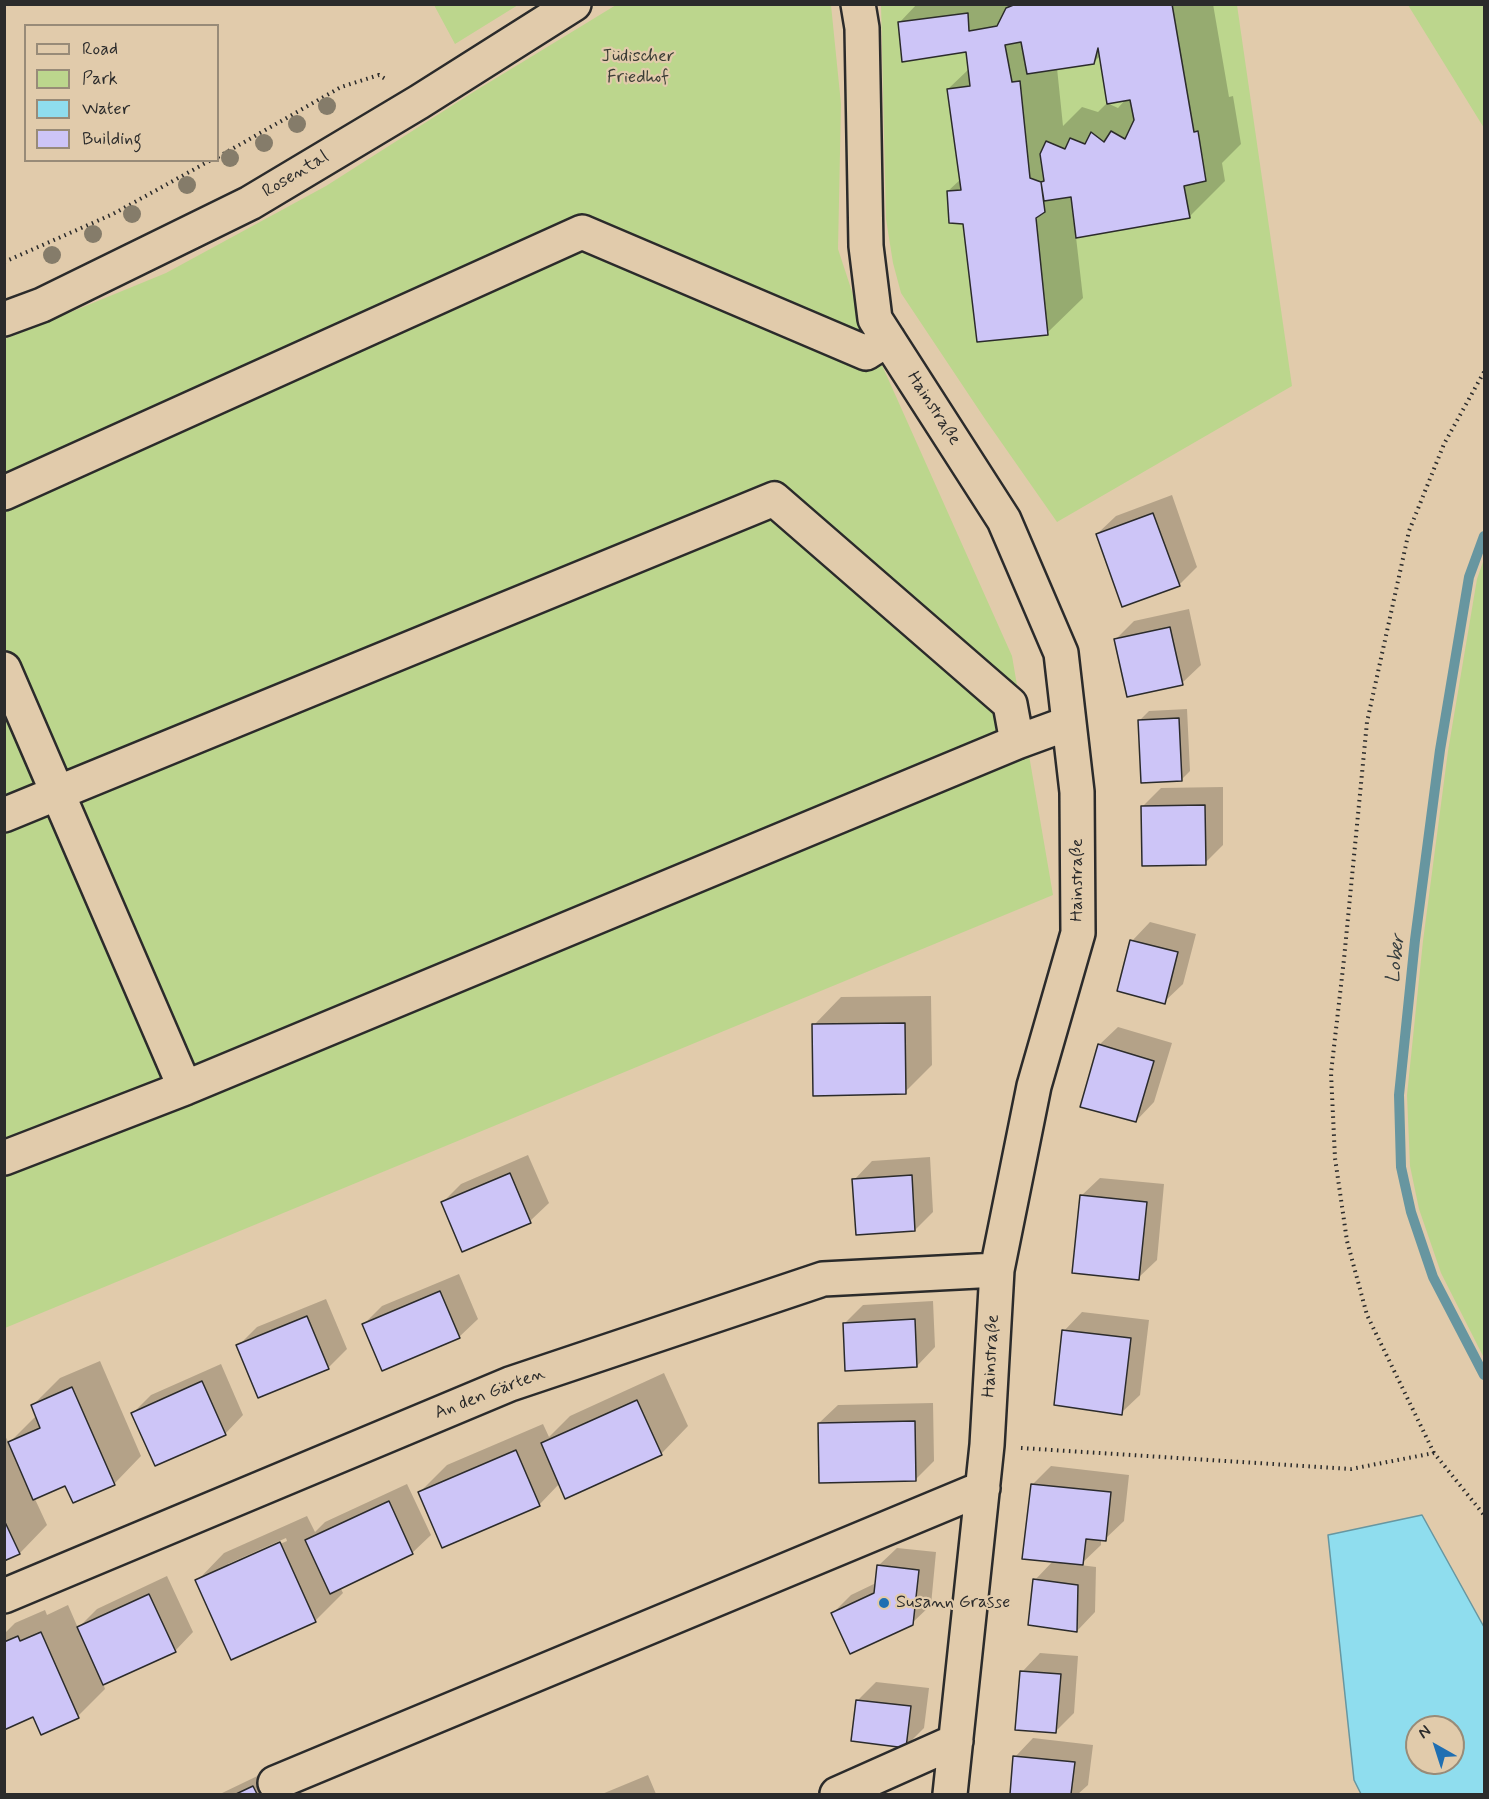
<!DOCTYPE html>
<html>
<head>
<meta charset="utf-8">
<style>
  body { margin:0 }
  #map { position:relative; width:1489px; height:1799px; overflow:hidden; background:#e1cbab; font-family:Mynerve,sans-serif }
  canvas { display:block }
  .frame { position:absolute; inset:0; border:6px solid #2b2b2b; pointer-events:none }
  .legend { position:absolute; left:24px; top:24px; width:195px; height:138px; box-sizing:border-box; background:#e1cbab; border:2px solid #988b78; margin:0; padding:8px 10px; list-style:none; font-size:18px; color:#2b2b2b }
  .legend li { display:flex; align-items:center; gap:12px; height:30px }
  .legend b { width:30px; border:2px solid #988b78 }
  .north { position:absolute; left:1405px; top:1715px; width:60px; height:60px; box-sizing:border-box; background:#e1cbab; border:2px solid #988b78; border-radius:50%; rotate:321deg; font-size:16px; font-weight:700; line-height:24px; text-align:center; color:#2b2b2b }
  .north::after { content:''; display:block; margin:auto; width:21px; height:27px; background:#1f6fb2; clip-path:polygon(50% 0,100% 100%,50% 72%,0 100%) }
</style>
</head>
<body>
<div id="map">
<canvas width="1489" height="1799"></canvas>
<div class="frame"></div>
<ul class="legend">
<li><b style="height:8px;background:#e1cbab"></b>Road</li>
<li><b style="height:16px;background:#bcd68d"></b>Park</li>
<li><b style="height:16px;background:#8fddee"></b>Water</li>
<li><b style="height:16px;background:#cdc5f7"></b>Building</li>
</ul>
<div class="north">N</div>
</div>
<script>
const c = document.querySelector('canvas').getContext('2d');
c.lineJoin = 'round';
function fillPath(path, color) { c.fillStyle = color; c.fill(path, 'evenodd'); }
function stroke(path, color, width, dash) { c.strokeStyle = color; c.lineWidth = width; c.lineCap = dash ? 'butt' : 'round'; c.setLineDash(dash || []); c.stroke(path); }
function write(font, color, halo, rows, align = 'center') {
  c.font = font + ' Mynerve,sans-serif'; c.lineWidth = 4.5; c.setLineDash([]); c.textBaseline = 'middle'; c.strokeStyle = halo; c.fillStyle = color; for (const [text, x, y, turn = 0] of rows) {
    c.save(); c.translate(x, y); c.rotate((+turn || 0) * Math.PI / 180); c.textAlign = isNaN(turn) ? turn : align; if (halo) c.strokeText(text, 0, 0); c.fillText(text, 0, 0); c.restore();
  }
}
fillPath(new Path2D(`
  M 434,5 L 518,5 L 455,44 Z
  M 616,5 L 831,5 L 841,104 L 838,249 L 860,316 L 1012,656 L 1053,895 L 5,1328 L 5,339 L 166,273 L 326,186 L 475,91 Z
  M 881,5 L 1237,5 L 1292,386 L 1057,522 L 985,419 L 901,293 L 893,263 L 886,219 Z
  M 1408,5 L 1484,5 L 1484,128 Z
  M 1484,559 L 1484,1358 L 1441,1273 L 1419,1209 L 1410,1166 L 1407,1095 L 1423,941 L 1448,751 L 1477,579 Z`), '#bcd68d');
const water = new Path2D(`
  M 1422,1515 L 1484,1627 L 1484,1794 L 1361,1794 L 1354,1780 L 1328,1535 ZM 1417,1727 L 1453,1727 L 1453,1763 L 1417,1763 Z`);
fillPath(water, '#8fddee');
stroke(water, '#6796a0', 1.5);
fillPath(new Path2D(`
  M 917,4 L 1213,4 L 1229,97 L 1233,96 L 1241,144 L 1222,163 L 1225,181 L 1190,216 L 1076,237 L 1083,298 L 1047,333 L 964,222 L 948,191 L 961,179 L 948,89 L 969,69 L 967,50 L 900,22 ZM 1101,55 L 1126,99 L 1118,108 L 1107,103 L 1098,112 L 1082,107 L 1063,126 L 1057,68 L 1093,63 Z
  M 1172,495 L 1197,567 L 1179,585 L 1097,534 L 1116,516 Z
  M 1189,609 L 1201,665 L 1182,683 L 1116,639 L 1134,621 Z
  M 1187,709 L 1190,771 L 1181,780 L 1140,720 L 1149,711 Z
  M 1223,787 L 1223,845 L 1205,863 L 1142,807 L 1161,788 Z
  M 1150,922 L 1196,934 L 1183,984 L 1164,1002 L 1132,941 Z
  M 931,996 L 932,1065 L 905,1092 L 814,1025 L 841,997 Z
  M 1118,1027 L 1172,1043 L 1154,1102 L 1136,1121 L 1099,1045 Z
  M 528,1155 L 549,1203 L 530,1221 L 463,1250 L 443,1202 L 461,1184 Z
  M 930,1157 L 933,1212 L 915,1230 L 854,1180 L 872,1161 Z
  M 1100,1178 L 1164,1184 L 1157,1260 L 1138,1278 L 1081,1196 Z
  M 459,1274 L 478,1319 L 459,1337 L 364,1324 L 382,1306 Z
  M 326,1299 L 347,1349 L 328,1368 L 259,1396 L 238,1346 L 257,1327 Z
  M 933,1301 L 935,1347 L 917,1366 L 844,1324 L 863,1305 Z
  M 1082,1312 L 1149,1320 L 1140,1395 L 1121,1413 L 1064,1331 Z
  M 100,1361 L 141,1456 L 114,1484 L 66,1484 L 34,1497 L 47,1525 L 20,1553 L 4,1560 L 4,1434 L 9,1443 L 37,1415 L 32,1406 L 60,1378 Z
  M 221,1364 L 243,1415 L 225,1434 L 133,1413 L 151,1395 Z
  M 664,1373 L 688,1426 L 661,1454 L 560,1483 L 539,1505 L 420,1492 L 447,1465 L 543,1424 L 549,1437 L 570,1416 Z
  M 933,1403 L 934,1461 L 915,1480 L 819,1423 L 838,1405 Z
  M 1051,1466 L 1129,1475 L 1124,1521 L 1105,1539 L 1101,1539 L 1101,1545 L 1080,1565 L 1096,1567 L 1095,1612 L 1077,1631 L 1035,1580 L 1054,1560 L 1032,1485 Z
  M 407,1484 L 431,1535 L 412,1553 L 340,1587 L 343,1593 L 315,1621 L 197,1581 L 224,1553 L 307,1516 L 315,1532 L 325,1522 ZM 286,1538 L 287,1541 L 228,1567 L 228,1564 Z
  M 897,1548 L 936,1552 L 931,1605 L 912,1623 L 833,1613 L 851,1595 L 876,1583 L 878,1566 Z
  M 167,1576 L 193,1632 L 175,1651 L 103,1683 L 105,1689 L 78,1716 L 34,1715 L 4,1728 L 4,1634 L 15,1623 L 45,1610 L 47,1615 L 68,1605 L 78,1628 L 97,1609 Z
  M 1040,1653 L 1078,1656 L 1074,1713 L 1055,1732 L 1022,1672 Z
  M 876,1682 L 929,1688 L 924,1728 L 906,1746 L 857,1701 Z
  M 1033,1738 L 1093,1745 L 1088,1785 L 1078,1794 L 1012,1794 L 1015,1757 Z
  M 272,1769 L 285,1794 L 220,1794 Z
  M 648,1775 L 656,1794 L 602,1794 Z`), '#0003');
stroke(new Path2D(`
  M 1484,536 L 1469,577 L 1440,750 L 1415,940 L 1399,1095 L 1401,1167 L 1411,1212 L 1433,1277 L 1484,1375`), '#6796a0', 10);
const building = new Path2D(`
  M 1016,4 L 1172,4 L 1194,132 L 1198,131 L 1206,181 L 1184,186 L 1190,218 L 1076,238 L 1071,197 L 1044,201 L 1041,182 L 1045,212 L 1036,218 L 1048,335 L 977,342 L 963,224 L 949,223 L 947,191 L 961,190 L 947,89 L 970,86 L 966,52 L 902,62 L 898,22 L 968,13 L 969,31 L 997,26 L 1006,8 ZM 1021,42 L 1027,74 L 1094,64 L 1098,48 L 1107,104 L 1130,100 L 1134,120 L 1125,139 L 1111,131 L 1104,142 L 1091,132 L 1085,144 L 1070,138 L 1065,149 L 1046,141 L 1040,154 L 1044,181 L 1041,182 L 1030,178 L 1020,81 L 1012,82 L 1005,45 Z
  M 1153,513 L 1180,586 L 1122,607 L 1096,534 Z
  M 1170,627 L 1183,685 L 1127,697 L 1114,639 Z
  M 1179,718 L 1182,781 L 1141,783 L 1138,720 Z
  M 1205,805 L 1206,865 L 1142,866 L 1141,806 Z
  M 1130,940 L 1178,952 L 1165,1004 L 1117,991 Z
  M 905,1023 L 906,1094 L 813,1096 L 812,1024 Z
  M 1098,1044 L 1154,1061 L 1136,1122 L 1080,1107 Z
  M 510,1173 L 531,1223 L 462,1252 L 441,1202 Z
  M 912,1175 L 915,1231 L 856,1235 L 852,1179 Z
  M 1080,1195 L 1147,1202 L 1139,1280 L 1072,1273 Z
  M 440,1291 L 460,1338 L 382,1371 L 362,1324 Z
  M 307,1316 L 329,1369 L 258,1398 L 236,1345 Z
  M 915,1319 L 917,1367 L 845,1371 L 843,1323 Z
  M 1062,1330 L 1131,1338 L 1122,1415 L 1054,1405 Z
  M 202,1381 L 226,1435 L 155,1466 L 131,1413 Z
  M 72,1387 L 115,1485 L 73,1503 L 65,1486 L 33,1500 L 8,1442 L 40,1428 L 31,1405 Z
  M 637,1400 L 662,1455 L 565,1499 L 541,1443 Z
  M 915,1421 L 916,1481 L 819,1483 L 818,1423 Z
  M 516,1450 L 540,1506 L 442,1548 L 418,1492 Z
  M 1031,1484 L 1111,1492 L 1106,1541 L 1086,1539 L 1083,1565 L 1022,1559 Z
  M 389,1501 L 413,1554 L 330,1594 L 305,1540 Z
  M 4,1520 L 20,1554 L 4,1561 Z
  M 280,1542 L 316,1622 L 231,1660 L 195,1580 Z
  M 877,1565 L 919,1570 L 913,1625 L 850,1654 L 831,1613 L 874,1593 Z
  M 1033,1579 L 1078,1585 L 1077,1632 L 1028,1625 Z
  M 149,1594 L 176,1652 L 103,1685 L 77,1627 Z
  M 41,1632 L 79,1718 L 41,1735 L 33,1717 L 4,1730 L 4,1642 L 18,1636 L 20,1641 Z
  M 1020,1671 L 1061,1674 L 1056,1733 L 1015,1730 Z
  M 856,1700 L 911,1706 L 906,1748 L 851,1741 Z
  M 1013,1756 L 1075,1762 L 1071,1794 L 1010,1794 Z
  M 253,1786 L 257,1794 L 236,1794 Z`);
fillPath(building, '#cdc5f7');
stroke(building, '#2b2b2b', 1.5);
const minor = new Path2D(`
  M 858,4 L 862,28 L 866,246 L 875,319 L 1004,520 L 1061,653 L 1077,792 L 1078,933 L 1034,1086 L 997,1270 L 987,1445 L 950,1794
  M 4,319 L 42,305 L 250,203 L 419,102 L 574,4
  M 4,493 L 582,232 L 866,353 L 888,339
  M 4,669 L 185,1088
  M 4,815 L 774,499 L 1010,704 L 1017,742
  M 4,1158 L 185,1088 L 1017,742 L 1069,723
  M 4,1596 L 510,1384 L 823,1279 L 997,1270
  M 275,1783 L 983,1488
  M 837,1794 L 956,1741`);
stroke(minor, '#2b2b2b', 38);
stroke(new Path2D(`
  M 218,157 L 341,87 L 379,75 L 387,80
  M 4,262 L 113,214 L 211,160
  M 1021,1448 L 1351,1469 L 1434,1453 L 1484,1515
  M 1434,1453 L 1367,1315 L 1347,1241 L 1335,1158 L 1331,1073 L 1344,959 L 1367,722 L 1409,531 L 1444,444 L 1484,372`), '#2b2b2b', 4, [1.5, 4.5]);
stroke(minor, '#e1cbab', 33);
c.fillStyle = '#857c6a';
for (const [x, y] of [
  [327,106],
  [297,124],
  [264,143],
  [230,158],
  [187,185],
  [132,214],
  [93,234],
  [52,255]
]) { c.beginPath(); c.arc(x, y, 9, 0, 2 * Math.PI); c.fill(); }
for (const [x, y, r, color] of [
  [884,1603,6,"#1f6fb2"]
]) { const dot = new Path2D(); dot.arc(x, y, r, 0, 2 * Math.PI); c.fillStyle = color; c.fill(dot); stroke(dot, '#e1cbab', 2); }
write('18px', '#3a3c35', '#e1cbab', [
  ["Jüdischer",638,57],
  ["Friedhof",638,78]
]);
write('18px', '#2b2b2b', '#e1cbab', [
  ["Rosental",296,175,-31],
  ["Hainstraße",933,409,57],
  ["Hainstraße",1078,880,-90],
  ["Hainstraße",992,1356,-87],
  ["An den Gärten",490,1394,-21]
]);
write('18px', '#2b2b2b', '#e1cbab', [
  ["Susann Grasse",896,1603]
], 'left');
write('italic 20px', '#353d3e', '#e1cbab', [
  ["Lober",1397,959,-83]
]);
</script>
</body>
</html>
